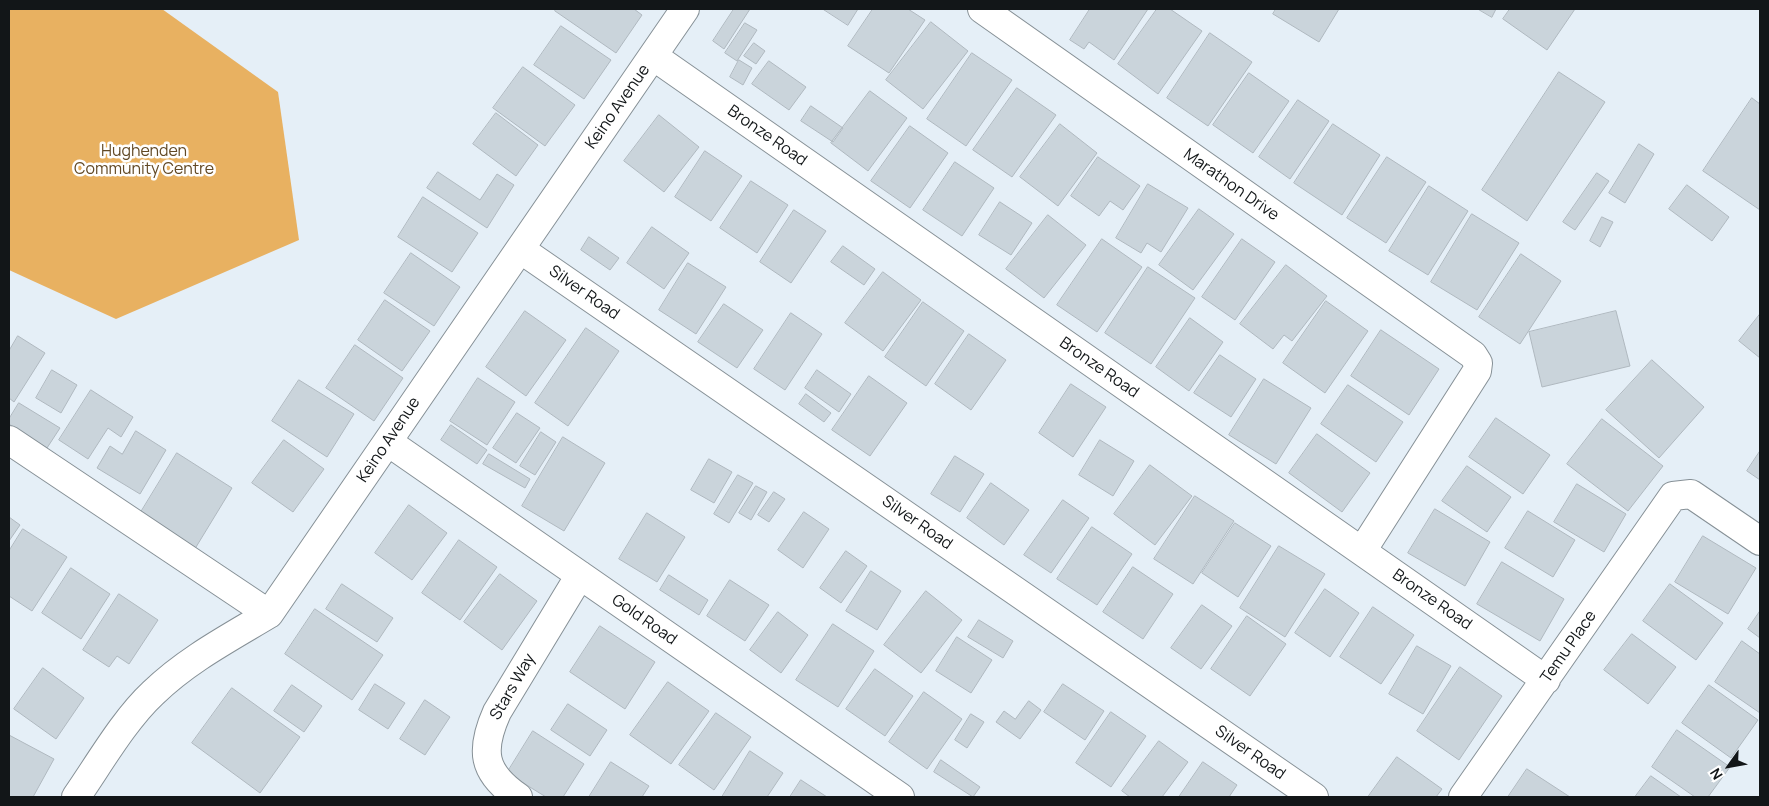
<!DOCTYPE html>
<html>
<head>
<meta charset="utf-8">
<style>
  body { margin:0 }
  #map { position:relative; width:1769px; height:806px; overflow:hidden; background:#e5eff7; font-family:Manrope,sans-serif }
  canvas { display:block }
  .frame { position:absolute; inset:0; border:10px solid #121618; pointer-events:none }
  .north { position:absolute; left:1704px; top:741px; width:50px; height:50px; -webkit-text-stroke:4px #fff; paint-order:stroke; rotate:238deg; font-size:14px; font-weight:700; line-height:20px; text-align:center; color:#121618 }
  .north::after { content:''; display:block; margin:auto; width:18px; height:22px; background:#121618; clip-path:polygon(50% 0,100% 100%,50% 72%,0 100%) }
</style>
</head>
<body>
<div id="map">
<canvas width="1769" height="806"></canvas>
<div class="frame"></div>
<div class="north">N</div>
</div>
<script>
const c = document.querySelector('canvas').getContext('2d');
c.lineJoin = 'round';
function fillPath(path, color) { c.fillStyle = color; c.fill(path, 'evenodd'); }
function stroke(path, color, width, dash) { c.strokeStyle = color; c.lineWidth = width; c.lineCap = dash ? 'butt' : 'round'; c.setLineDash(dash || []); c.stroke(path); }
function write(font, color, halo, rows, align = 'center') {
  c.font = font + ' Manrope,sans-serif'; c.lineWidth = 5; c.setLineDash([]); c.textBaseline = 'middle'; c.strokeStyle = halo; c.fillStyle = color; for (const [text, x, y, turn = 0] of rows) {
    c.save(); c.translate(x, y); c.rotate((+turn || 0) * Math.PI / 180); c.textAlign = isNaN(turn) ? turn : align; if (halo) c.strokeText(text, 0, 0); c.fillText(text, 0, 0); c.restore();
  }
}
fillPath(new Path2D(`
  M 9,9 L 162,9 L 278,92 L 299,240 L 116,319 L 9,270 Z`), '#e8b161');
const building = new Path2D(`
  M 556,9 L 634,9 L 642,15 L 616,53 L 555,11 Z
  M 734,9 L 750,9 L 724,49 L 713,41 Z
  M 823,9 L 858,9 L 848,25 Z
  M 873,9 L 908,9 L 925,20 L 889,73 L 848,46 Z
  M 1090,9 L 1148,9 L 1114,60 L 1089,42 L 1084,49 L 1070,40 Z
  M 1157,9 L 1170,9 L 1202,31 L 1158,94 L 1118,64 Z
  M 1276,9 L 1339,9 L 1319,42 L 1273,14 Z
  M 1478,9 L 1496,9 L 1492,17 Z
  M 1510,9 L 1575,9 L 1547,50 L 1503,19 Z
  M 931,22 L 968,51 L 923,109 L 886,80 Z
  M 745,23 L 757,30 L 737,61 L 725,53 Z
  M 561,26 L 611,60 L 584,99 L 534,65 Z
  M 1210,33 L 1252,62 L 1208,126 L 1167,98 Z
  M 754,43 L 765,51 L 756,64 L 744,56 Z
  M 972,53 L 1012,80 L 966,146 L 927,119 Z
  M 739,60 L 752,68 L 743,85 L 730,77 Z
  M 769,61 L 806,87 L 789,110 L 752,84 Z
  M 523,67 L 575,105 L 545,146 L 493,108 Z
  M 1559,72 L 1605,102 L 1527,221 L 1482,190 Z
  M 1249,73 L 1289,101 L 1253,153 L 1213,125 Z
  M 1017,88 L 1056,115 L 1012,177 L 973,150 Z
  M 870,91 L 907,118 L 868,171 L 831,143 Z
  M 1752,98 L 1760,104 L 1760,210 L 1703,171 Z
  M 1298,100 L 1329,121 L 1290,179 L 1259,157 Z
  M 811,106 L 843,128 L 833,142 L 801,121 Z
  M 496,113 L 538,145 L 516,176 L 473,144 Z
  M 659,115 L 699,147 L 664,192 L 624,161 Z
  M 1060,124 L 1097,153 L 1058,206 L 1020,177 Z
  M 1333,124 L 1380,155 L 1342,215 L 1294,183 Z
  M 910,126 L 948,153 L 910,208 L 871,181 Z
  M 1639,144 L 1654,154 L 1625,203 L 1609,193 Z
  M 705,151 L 742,176 L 711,221 L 675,197 Z
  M 1098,157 L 1140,186 L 1123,210 L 1110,201 L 1099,216 L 1071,196 Z
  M 1387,157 L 1426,182 L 1386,243 L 1347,218 Z
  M 955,162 L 994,188 L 962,236 L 923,210 Z
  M 438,172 L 480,200 L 497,174 L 514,185 L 487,228 L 427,188 Z
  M 1597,173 L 1609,181 L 1575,230 L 1563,222 Z
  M 751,181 L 788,205 L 757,253 L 720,228 Z
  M 1148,184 L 1188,208 L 1161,252 L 1147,243 L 1141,253 L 1116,238 Z
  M 1687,185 L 1729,217 L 1712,241 L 1669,209 Z
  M 1429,186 L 1468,211 L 1428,275 L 1389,251 Z
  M 423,197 L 478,233 L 452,272 L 398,237 Z
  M 1000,202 L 1032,223 L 1011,255 L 979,235 Z
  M 1199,209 L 1234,234 L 1193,290 L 1159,265 Z
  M 794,210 L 826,231 L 791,283 L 760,262 Z
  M 1472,214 L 1519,243 L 1477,310 L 1431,282 Z
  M 1048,215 L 1086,245 L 1044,298 L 1006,269 Z
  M 1602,217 L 1613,222 L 1600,247 L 1590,241 Z
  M 652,227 L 689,253 L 664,289 L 627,263 Z
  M 589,237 L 619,258 L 610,270 L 581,250 Z
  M 1102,239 L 1142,267 L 1097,332 L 1057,305 Z
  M 1242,239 L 1275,262 L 1235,320 L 1202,297 Z
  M 843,246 L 875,269 L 864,285 L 831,262 Z
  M 411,253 L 460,287 L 434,326 L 384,293 Z
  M 1521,254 L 1561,281 L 1520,344 L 1479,317 Z
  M 688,263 L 726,287 L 696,334 L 659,310 Z
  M 1286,265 L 1327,296 L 1292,341 L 1284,335 L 1273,349 L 1240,324 Z
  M 1148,267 L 1195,298 L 1151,364 L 1105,333 Z
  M 883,272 L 921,300 L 883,351 L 845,323 Z
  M 385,300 L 430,331 L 402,371 L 358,340 Z
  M 1326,301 L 1368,331 L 1325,393 L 1283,363 Z
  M 923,302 L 964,331 L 926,386 L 885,357 Z
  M 724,304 L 763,330 L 737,368 L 698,342 Z
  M 525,311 L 566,340 L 526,396 L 486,367 Z
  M 1616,311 L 1630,366 L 1542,387 L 1529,332 Z
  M 791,313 L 822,334 L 785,390 L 754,369 Z
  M 1760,314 L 1760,358 L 1739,341 Z
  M 1190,318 L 1223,342 L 1189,391 L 1156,367 Z
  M 586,328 L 619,351 L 568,426 L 535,403 Z
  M 1381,330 L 1439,369 L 1409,415 L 1351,376 Z
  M 969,334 L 1006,360 L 971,410 L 935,384 Z
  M 18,336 L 45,353 L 14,402 L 9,398 L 9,351 Z
  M 355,345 L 403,378 L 374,421 L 326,388 Z
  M 1220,355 L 1256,379 L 1231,417 L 1194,393 Z
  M 1652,360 L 1704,407 L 1659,458 L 1606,410 Z
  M 52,370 L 77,385 L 61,413 L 36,398 Z
  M 817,370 L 851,394 L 839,412 L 805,388 Z
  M 869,376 L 907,403 L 870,456 L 832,430 Z
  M 478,378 L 515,402 L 487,445 L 450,421 Z
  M 1264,379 L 1311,408 L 1276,464 L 1229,435 Z
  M 299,380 L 354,414 L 327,457 L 272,421 Z
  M 1071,384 L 1106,407 L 1073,457 L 1039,433 Z
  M 1348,385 L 1403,422 L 1376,462 L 1321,424 Z
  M 91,390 L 133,417 L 121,437 L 108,428 L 88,459 L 59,440 Z
  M 806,394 L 831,413 L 824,422 L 799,404 Z
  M 19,403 L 60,428 L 47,448 L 9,424 L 9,419 Z
  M 517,413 L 540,428 L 516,463 L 493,448 Z
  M 1496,418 L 1550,455 L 1523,494 L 1469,457 Z
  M 1602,419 L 1663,466 L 1628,511 L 1567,464 Z
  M 451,425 L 487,450 L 477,464 L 441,440 Z
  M 136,431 L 166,450 L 140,494 L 97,468 L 110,446 L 122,454 Z
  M 541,432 L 556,442 L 535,475 L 520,466 Z
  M 1317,434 L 1370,473 L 1342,512 L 1289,473 Z
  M 563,437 L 605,463 L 564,531 L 522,506 Z
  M 284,440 L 324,469 L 293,512 L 252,483 Z
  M 1100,440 L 1134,461 L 1113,496 L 1079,475 Z
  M 1760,451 L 1760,480 L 1747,471 Z
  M 177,453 L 232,488 L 193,552 L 138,517 Z
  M 489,454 L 530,479 L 525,488 L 483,464 Z
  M 955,456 L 984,474 L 960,512 L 931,494 Z
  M 709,459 L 732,472 L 714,503 L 691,490 Z
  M 1150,465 L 1192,496 L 1155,545 L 1114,514 Z
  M 1467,466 L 1511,497 L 1487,532 L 1442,501 Z
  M 738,475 L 753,483 L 729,523 L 714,514 Z
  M 991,483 L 1029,510 L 1004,545 L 967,518 Z
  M 1577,484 L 1626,514 L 1604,552 L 1554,522 Z
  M 756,486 L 767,492 L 751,520 L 739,513 Z
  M 774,492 L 785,499 L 769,522 L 758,515 Z
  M 1195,496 L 1234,521 L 1193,584 L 1154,559 Z
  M 1063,500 L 1089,518 L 1051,573 L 1024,555 Z
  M 409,505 L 447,533 L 412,580 L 375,553 Z
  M 1435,509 L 1490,542 L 1465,586 L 1408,553 Z
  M 1528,511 L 1575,540 L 1553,577 L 1505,548 Z
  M 804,512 L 829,529 L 803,568 L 778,550 Z
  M 647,513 L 685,537 L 657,582 L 619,559 Z
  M 9,517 L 20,525 L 9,541 Z
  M 1235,523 L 1271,546 L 1238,597 L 1202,573 Z
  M 1092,527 L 1132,554 L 1097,605 L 1057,579 Z
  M 23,529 L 67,557 L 32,611 L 9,596 L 9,551 Z
  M 1703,536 L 1756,568 L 1728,614 L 1675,582 Z
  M 459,540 L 497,567 L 460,620 L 422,593 Z
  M 1279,546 L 1325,574 L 1285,637 L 1240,608 Z
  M 846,551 L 867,566 L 841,603 L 820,588 Z
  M 1502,562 L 1564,599 L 1540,641 L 1477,604 Z
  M 1133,567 L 1173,594 L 1143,639 L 1103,612 Z
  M 71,568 L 110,594 L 81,639 L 42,613 Z
  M 871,571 L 901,591 L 877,630 L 846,611 Z
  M 500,574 L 537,601 L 502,650 L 464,622 Z
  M 669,575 L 708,600 L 699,615 L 660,590 Z
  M 730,580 L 769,605 L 745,641 L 707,616 Z
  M 342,584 L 393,618 L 377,642 L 326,609 Z
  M 1670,584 L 1723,623 L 1696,660 L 1643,621 Z
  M 1325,589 L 1359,613 L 1330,657 L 1295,633 Z
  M 926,591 L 962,620 L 921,673 L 884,645 Z
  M 119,594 L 158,620 L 129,664 L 117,656 L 109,667 L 83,650 Z
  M 1202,605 L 1232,626 L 1201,669 L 1171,648 Z
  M 1373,607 L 1414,635 L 1381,684 L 1340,657 Z
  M 315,609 L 383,655 L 352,700 L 285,654 Z
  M 1760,611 L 1760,638 L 1748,629 Z
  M 778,612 L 808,635 L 781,673 L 750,650 Z
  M 1247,616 L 1286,644 L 1250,696 L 1211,669 Z
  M 979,620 L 1013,641 L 1003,658 L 968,637 Z
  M 833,624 L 874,651 L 838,707 L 796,680 Z
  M 600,626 L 655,662 L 625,709 L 570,672 Z
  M 1632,634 L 1676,667 L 1648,704 L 1604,670 Z
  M 957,637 L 992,660 L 971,693 L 936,671 Z
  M 1742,641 L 1760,654 L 1760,713 L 1715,682 Z
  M 1417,646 L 1451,666 L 1423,714 L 1389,694 Z
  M 1460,667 L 1502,696 L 1459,760 L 1417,731 Z
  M 43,668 L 84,698 L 56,739 L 14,709 Z
  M 875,669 L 913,696 L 885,736 L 846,709 Z
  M 668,682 L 709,711 L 671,764 L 630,735 Z
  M 375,684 L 405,703 L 388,729 L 359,710 Z
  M 1063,684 L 1104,711 L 1085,740 L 1044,712 Z
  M 292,685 L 322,706 L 304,732 L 274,711 Z
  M 1709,685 L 1758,720 L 1731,758 L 1682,723 Z
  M 232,688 L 300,737 L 260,793 L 192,743 Z
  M 924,692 L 962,719 L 927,769 L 889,742 Z
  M 425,700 L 450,717 L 425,755 L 400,739 Z
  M 1029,701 L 1041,710 L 1020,739 L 996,722 L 1004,711 L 1015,719 Z
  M 568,704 L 607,730 L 590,756 L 551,730 Z
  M 1111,712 L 1146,736 L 1111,787 L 1076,763 Z
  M 716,713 L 751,737 L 714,790 L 679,765 Z
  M 971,714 L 984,722 L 967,748 L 955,740 Z
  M 1677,730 L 1730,767 L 1708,797 L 1695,797 L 1652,767 Z
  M 533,731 L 584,764 L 563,797 L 546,797 L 507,773 Z
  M 9,735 L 54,759 L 33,797 L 9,797 Z
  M 1159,741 L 1188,762 L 1162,797 L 1130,797 L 1122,791 Z
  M 750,751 L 783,773 L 767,797 L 722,797 Z
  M 1397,757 L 1442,789 L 1436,797 L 1368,797 Z
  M 941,760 L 980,787 L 973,797 L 934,772 Z
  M 611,762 L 649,786 L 642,797 L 589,797 Z
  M 1203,762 L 1237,785 L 1229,797 L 1179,797 Z
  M 1527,769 L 1570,797 L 1508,797 Z
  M 1651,776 L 1681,797 L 1635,797 Z
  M 801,780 L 827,797 L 790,797 Z`);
fillPath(building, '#cad4db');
stroke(building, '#afb8bf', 1);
const minor = new Path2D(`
  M 982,9 L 1473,355 L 1478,363 L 1477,371 L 1362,551
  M 653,56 L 1546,680
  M 520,249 L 1314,797
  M 9,440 L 269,614
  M 388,442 L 900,797
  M 76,797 C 99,764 124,720 153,693 C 187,660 229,638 269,614 L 685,9
  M 518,797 C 482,772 480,750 497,712 L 580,575
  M 1463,797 L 1673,496 L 1691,494 L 1760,541`);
stroke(minor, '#869096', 30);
stroke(minor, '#fff', 28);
write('16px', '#121618', '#fff', [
  ["Keino Avenue",618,107,-55],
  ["Bronze Road",767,136,35],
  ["Marathon Drive",1231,185,35],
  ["Silver Road",584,293,35],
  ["Bronze Road",1099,368,35],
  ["Keino Avenue",389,440,-56],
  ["Silver Road",917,523,35],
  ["Bronze Road",1432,600,35],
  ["Gold Road",644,620,35],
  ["Temu Place",1569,647,-55],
  ["Stars Way",513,687,-60],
  ["Silver Road",1250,753,35]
]);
write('16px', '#624925', '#fff', [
  ["Hughenden",144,152],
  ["Community Centre",144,170]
]);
</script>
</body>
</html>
